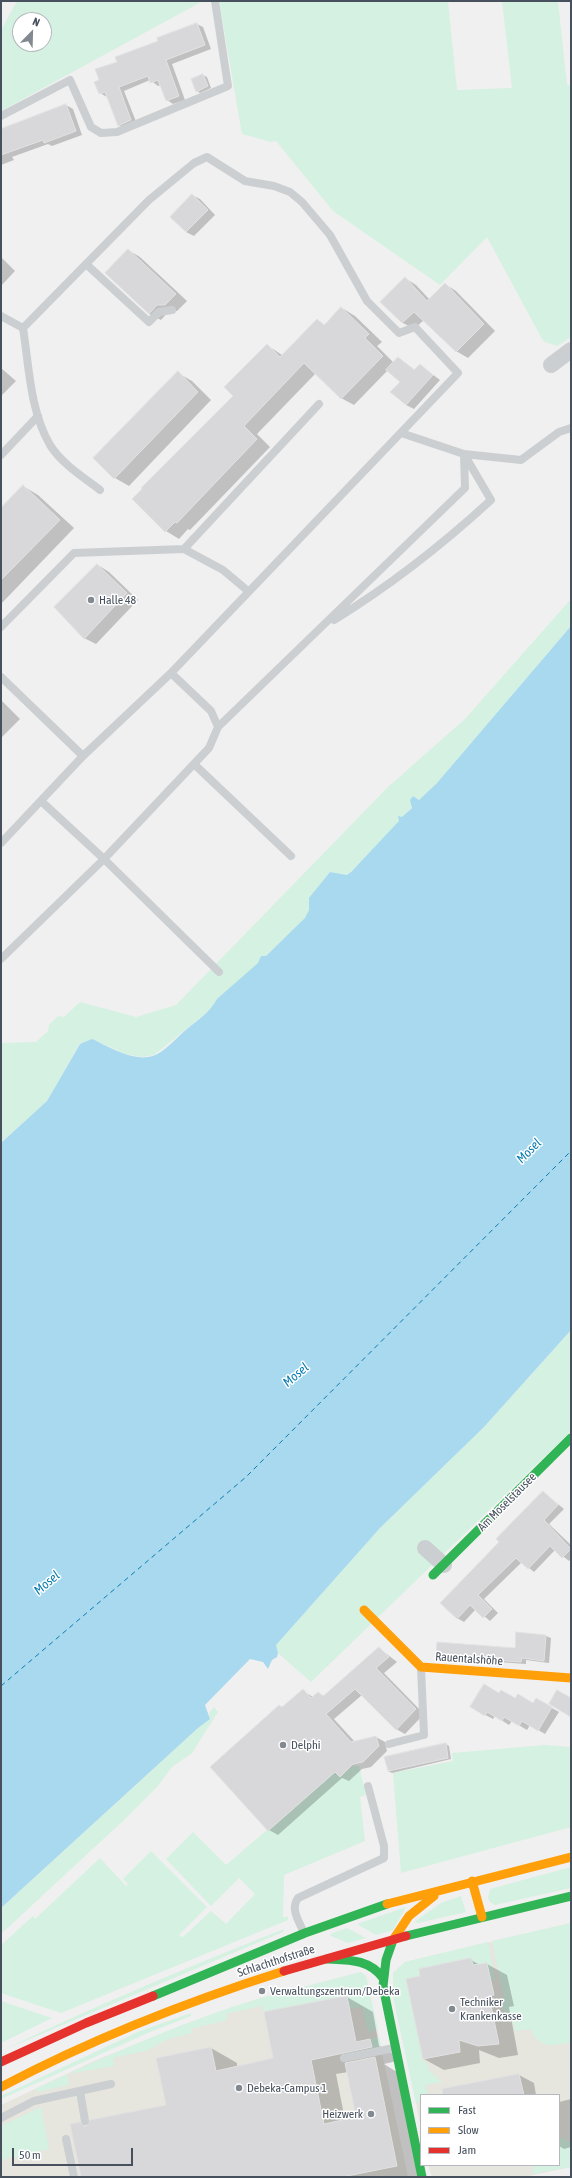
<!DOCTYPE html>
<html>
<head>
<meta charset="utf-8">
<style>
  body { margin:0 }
  #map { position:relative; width:572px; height:2178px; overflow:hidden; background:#f1f0f0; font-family:"Asap Condensed",sans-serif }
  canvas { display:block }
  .frame { position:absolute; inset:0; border:2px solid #47515e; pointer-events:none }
  .legend { position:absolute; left:420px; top:2094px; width:140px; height:72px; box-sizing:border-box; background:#fff; border:1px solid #b5b9bf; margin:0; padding:5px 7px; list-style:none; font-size:12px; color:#47515e }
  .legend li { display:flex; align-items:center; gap:8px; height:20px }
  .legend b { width:20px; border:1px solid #b5b9bf }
  .north { position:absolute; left:12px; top:12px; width:40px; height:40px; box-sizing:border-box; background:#fff; border:1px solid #b5b9bf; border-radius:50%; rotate:23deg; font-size:11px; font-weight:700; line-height:16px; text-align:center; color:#47515e }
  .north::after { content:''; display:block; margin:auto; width:14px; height:18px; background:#828991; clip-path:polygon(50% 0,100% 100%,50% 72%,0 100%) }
  .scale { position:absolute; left:12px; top:2148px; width:121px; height:18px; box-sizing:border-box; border:2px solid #47515e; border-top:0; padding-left:5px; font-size:12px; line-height:14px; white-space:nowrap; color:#47515e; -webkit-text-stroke:3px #fff; paint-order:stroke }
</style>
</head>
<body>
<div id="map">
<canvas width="572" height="2178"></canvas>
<div class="frame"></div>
<ul class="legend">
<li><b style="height:5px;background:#30b455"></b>Fast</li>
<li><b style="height:5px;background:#ff9f0a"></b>Slow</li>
<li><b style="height:5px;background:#e5322d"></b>Jam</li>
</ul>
<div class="north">N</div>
<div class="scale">50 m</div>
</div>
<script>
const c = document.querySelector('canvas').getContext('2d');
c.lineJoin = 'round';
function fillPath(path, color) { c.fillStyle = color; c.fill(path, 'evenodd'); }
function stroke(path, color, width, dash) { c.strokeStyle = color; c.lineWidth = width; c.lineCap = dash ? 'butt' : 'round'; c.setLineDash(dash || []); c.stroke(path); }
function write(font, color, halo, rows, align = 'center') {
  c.font = font + ' "Asap Condensed",sans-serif'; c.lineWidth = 3; c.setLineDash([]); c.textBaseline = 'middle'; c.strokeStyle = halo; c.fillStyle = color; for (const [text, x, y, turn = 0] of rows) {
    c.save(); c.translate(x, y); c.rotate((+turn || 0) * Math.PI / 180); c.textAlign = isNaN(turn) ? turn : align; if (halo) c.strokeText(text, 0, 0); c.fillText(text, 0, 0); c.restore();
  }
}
fillPath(new Path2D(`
  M 571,1923 L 571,2167 L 524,2177 L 432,2177 L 428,2165 L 559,2165 L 559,2095 L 421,2095 L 421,2130 L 393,1973 L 405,1962 Z
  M 361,1972 L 366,1976 L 408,2177 L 1,2177 L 1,2105 L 92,2062 L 185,2024 L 261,1998 Z`), '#e6e5de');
fillPath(new Path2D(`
  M 17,1 L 203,1 L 1,111 L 1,30 ZM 20,20 L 44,20 L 44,44 L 20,44 Z
  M 219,1 L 448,1 L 457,90 L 512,88 L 502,1 L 558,1 L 567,85 L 571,85 L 571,337 L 557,346 L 545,342 L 542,339 L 487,237 L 440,285 L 333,211 L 276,141 L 271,142 L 242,134 Z
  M 571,599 L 571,626 L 437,783 L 419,800 L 413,796 L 412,807 L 372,851 L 347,875 L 330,872 L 309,900 L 310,907 L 308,914 L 299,925 L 223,996 L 217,999 L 216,1004 L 205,1014 L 154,1055 L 142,1057 L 125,1054 L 101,1043 L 80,1043 L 47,1101 L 2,1142 L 1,1140 L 1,1043 L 36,1042 L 48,1031 L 49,1025 L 58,1016 L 64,1017 L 80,1002 L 136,1017 L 176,1005 L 388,787 L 465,719 Z
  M 571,1330 L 571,1431 L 311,1682 L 278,1653 L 276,1645 L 380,1528 L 484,1427 Z
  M 214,1707 L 218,1712 L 192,1753 L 172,1767 L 157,1787 L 124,1820 L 1,1934 L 1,1908 L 198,1728 L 210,1719 L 209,1713 Z
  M 545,1745 L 571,1747 L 571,1827 L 401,1873 L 393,1773 L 453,1761 L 452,1753 Z
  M 352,1766 L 359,1766 L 366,1795 L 360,1797 L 365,1841 L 284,1875 L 283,1918 L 288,1916 L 288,1920 L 61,2013 L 1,1993 L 1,1945 L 33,1916 L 35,1919 L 100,1858 L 126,1886 L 128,1884 L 123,1879 L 151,1851 L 207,1907 L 179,1935 L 183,1937 L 211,1911 L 226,1924 L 255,1894 L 239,1878 L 211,1906 L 166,1859 L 193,1832 L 226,1865 L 335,1772 L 340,1777 Z
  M 571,1867 L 571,1888 L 495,1905 L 490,1902 L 488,1898 L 490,1889 L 497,1887 Z
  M 461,1896 L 466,1912 L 418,1923 L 414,1922 L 441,1903 Z
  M 406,1907 L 393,1930 L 376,1935 L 357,1924 Z
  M 571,1923 L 571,2042 C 553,2047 539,2048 530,2029 L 515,2031 L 512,2016 L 504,2018 L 502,2005 L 504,2000 L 492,1941 Z
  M 347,1928 L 366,1938 L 348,1943 L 331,1936 L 330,1934 Z
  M 284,1929 L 283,1932 L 1,2051 C 94,2006 188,1967 284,1929 Z
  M 488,1942 L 495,1979 L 491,1980 L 487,1963 L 473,1965 L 471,1959 L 419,1969 L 420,1976 L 406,1979 L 423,2062 L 427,2062 L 429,2070 L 442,2082 L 425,2085 L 428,2095 L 421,2095 L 421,2100 L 416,2104 L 393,1997 L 393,1973 L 405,1962 Z
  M 361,1972 L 366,1976 L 378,2030 L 368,2032 L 362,2007 L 350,2009 L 347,1996 L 264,2012 L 262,2006 L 226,2014 L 227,2020 L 191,2029 L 192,2033 L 165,2040 L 149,2050 L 113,2058 L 114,2066 L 67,2074 L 69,2085 L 37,2092 L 35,2089 C 109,2055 183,2021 261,1998 C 294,1989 328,1981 361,1972 Z
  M 1,2001 L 52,2018 L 1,2043 Z
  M 191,2013 L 191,2016 L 150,2032 L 1,2099 L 1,2096 L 140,2031 Z
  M 379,2037 L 381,2046 L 343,2054 L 372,2046 L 370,2039 Z
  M 41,2107 L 49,2149 L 1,2160 L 1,2126 Z
  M 566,2137 L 567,2142 L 571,2142 L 571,2167 L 532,2174 L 534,2165 L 559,2165 L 559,2139 Z`), '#d4f1e2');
fillPath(new Path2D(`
  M 571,626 L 571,1330 L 484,1427 L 380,1528 L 276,1645 L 278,1653 L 277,1657 L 272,1660 L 268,1669 L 263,1662 L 250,1659 L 205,1705 L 210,1719 L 198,1728 L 1,1908 L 1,1143 L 47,1101 L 80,1044 L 92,1039 C 110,1047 132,1062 153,1056 C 165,1052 177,1037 187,1029 C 198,1020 211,1011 217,999 L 258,963 L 261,956 L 266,956 L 305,918 L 309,910 L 309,898 L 330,872 L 347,875 L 352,871 L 399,821 L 398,816 L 402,817 L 412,808 L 410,800 L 413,796 L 419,800 L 437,783 Z`), '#a8d9ef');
fillPath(new Path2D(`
  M 197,24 L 203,27 L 211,49 L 172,64 L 185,100 L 173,104 L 167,100 L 161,85 L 158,86 L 150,80 L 124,91 L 137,124 L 125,129 L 119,125 L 107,97 L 100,93 L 100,81 L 118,62 Z
  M 203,75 L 207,77 L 211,88 L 200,93 L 197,91 Z
  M 66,105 L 73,109 L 82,135 L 52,146 L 48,144 L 12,157 L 14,160 L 1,165 L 1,130 Z
  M 192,195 L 200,199 L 215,215 L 194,236 L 186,232 L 171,217 Z
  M 128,250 L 140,257 L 187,301 L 177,311 L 169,311 L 161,320 L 149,314 L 107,273 Z
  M 1,257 L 15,271 L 1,286 Z
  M 405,278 L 416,285 L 430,300 L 445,284 L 456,291 L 495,331 L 468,358 L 456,351 L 424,320 L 414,329 L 403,323 L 382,302 Z
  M 342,308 L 355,316 L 382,342 L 377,346 L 394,363 L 399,358 L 415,370 L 420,365 L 440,380 L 414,409 L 406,405 L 401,382 L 388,370 L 354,405 L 341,398 L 316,373 L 257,434 L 270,447 L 190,530 L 188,529 L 179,539 L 166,531 L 235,396 L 267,345 L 282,355 L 317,320 L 325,325 Z
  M 1,368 L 16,381 L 1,396 Z
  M 178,373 L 192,381 L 211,400 L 129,486 L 115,478 Z
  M 23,486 L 38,495 L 74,528 L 1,604 L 1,509 Z
  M 98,565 L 109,572 L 138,600 L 96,644 L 84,638 Z
  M 1,700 L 20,719 L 1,738 Z
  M 543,1492 L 564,1509 L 549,1524 L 571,1545 L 571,1559 L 569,1561 L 555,1550 L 534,1572 L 522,1562 L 484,1599 L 498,1613 L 490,1621 L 476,1609 L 464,1622 L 457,1618 L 500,1542 Z
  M 517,1633 L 546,1636 L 551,1638 L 549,1663 L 526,1660 L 526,1664 L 441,1658 L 437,1655 L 516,1649 Z
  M 379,1648 L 397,1662 L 384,1673 L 424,1714 L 405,1734 L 396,1729 L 362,1695 L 334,1719 L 355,1742 L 376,1737 L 385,1742 L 387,1751 L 371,1767 L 362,1769 L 349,1781 L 342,1778 L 278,1835 L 269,1830 L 282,1708 L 303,1691 L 313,1697 L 318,1693 L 324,1696 Z
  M 499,1694 L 533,1704 L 536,1699 L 559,1712 L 545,1734 L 530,1725 L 527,1730 L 512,1721 L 509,1725 L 495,1716 L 493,1719 L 471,1707 Z
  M 446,1744 L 449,1746 L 451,1759 L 392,1773 L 388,1771 Z
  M 471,1960 L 480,1965 L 487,1964 L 507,1975 L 514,2006 L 509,2007 L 518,2055 L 499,2058 L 479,2050 L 480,2063 L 444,2070 L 424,2059 L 421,1977 Z
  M 347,1997 L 373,2012 L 379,2046 L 396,2055 L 397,2061 L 384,2064 L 400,2074 L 422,2177 L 82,2177 L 79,2123 L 87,2127 L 167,2106 L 211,2048 L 237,2063 L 237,2067 L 274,2059 ZM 348,2072 L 357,2118 L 345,2120 L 336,2074 Z
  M 519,2075 L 534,2083 L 536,2095 L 455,2095 Z
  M 571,2099 L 571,2147 L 564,2149 L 559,2146 L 559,2102 Z`), '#0003');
stroke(new Path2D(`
  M 1,1686 L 246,1477 L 571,1151`), '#087cb0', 1, [5, 4]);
const building = new Path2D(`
  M 197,23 L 205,45 L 166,60 L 179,96 L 166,101 L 158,80 L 150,83 L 148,76 L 119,87 L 131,120 L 118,126 L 105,92 L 99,94 L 94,82 L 99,80 L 95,69 L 117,62 L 115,57 L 158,41 L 157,38 Z
  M 203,74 L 208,86 L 196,92 L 191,79 Z
  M 66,104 L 76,131 L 44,143 L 43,140 L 1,155 L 1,129 Z
  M 192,194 L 208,210 L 186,232 L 170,217 Z
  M 128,249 L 176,294 L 165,305 L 157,305 L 149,314 L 105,273 Z
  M 405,277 L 427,301 L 445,283 L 484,324 L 456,352 L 414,312 L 402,323 L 380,302 Z
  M 341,307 L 369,334 L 365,338 L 383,356 L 341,399 L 304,363 L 244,426 L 257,439 L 177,523 L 175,522 L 165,532 L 132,499 L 142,489 L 141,488 L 233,396 L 224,387 L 267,344 L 280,357 L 317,319 L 324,325 Z
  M 398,357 L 414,370 L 420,364 L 433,375 L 406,405 L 390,392 L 400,382 L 386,370 Z
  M 178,371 L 198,392 L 114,479 L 93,458 Z
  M 23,485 L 60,520 L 1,580 L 1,508 Z
  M 97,564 L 127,593 L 84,639 L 54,607 Z
  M 543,1491 L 558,1505 L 544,1520 L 571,1549 L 562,1558 L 550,1546 L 528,1569 L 516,1558 L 478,1595 L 492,1609 L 483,1618 L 470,1605 L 457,1619 L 440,1603 L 499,1542 L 496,1539 Z
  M 516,1632 L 546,1635 L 544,1661 L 522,1658 L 521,1662 L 436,1656 L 437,1642 L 515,1648 Z
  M 379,1647 L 389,1657 L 376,1668 L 416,1709 L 396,1730 L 355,1689 L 326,1714 L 351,1742 L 376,1736 L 379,1746 L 363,1762 L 353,1764 L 340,1777 L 335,1772 L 268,1831 L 210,1767 L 279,1705 L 282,1707 L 303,1689 L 311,1698 L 318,1692 L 323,1696 Z
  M 484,1684 L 499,1693 L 501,1690 L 515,1698 L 518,1694 L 533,1703 L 536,1698 L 552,1707 L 538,1731 L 522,1721 L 519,1726 L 504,1717 L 502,1721 L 487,1712 L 485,1716 L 470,1707 Z
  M 557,1690 L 571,1698 L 571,1717 L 549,1704 Z
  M 446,1743 L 448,1758 L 388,1771 L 384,1757 Z
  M 471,1958 L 473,1965 L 487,1963 L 494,1995 L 489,1996 L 499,2044 L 478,2046 L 459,2040 L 460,2052 L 423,2059 L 406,1979 L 420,1976 L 419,1969 Z
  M 347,1996 L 356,2042 L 370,2039 L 372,2047 L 311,2060 L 324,2124 L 356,2117 L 345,2063 L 375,2057 L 397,2166 L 342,2177 L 81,2177 L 70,2124 L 80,2122 L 83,2126 L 86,2126 L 90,2120 L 166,2105 L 156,2058 L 211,2047 L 216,2071 L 273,2058 L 264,2012 Z
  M 519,2074 L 524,2095 L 443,2095 L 442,2089 Z`);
fillPath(building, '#d8d8db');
stroke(building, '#e2e2e3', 1);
stroke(new Path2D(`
  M 1,116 L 70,80 L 91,127 L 101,133 L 117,132 L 228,86 L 215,1
  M 86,264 L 149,322 L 159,312 L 172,310
  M 1,316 L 23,328
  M 1,455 L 38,416
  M 184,549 L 319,404
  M 334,620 C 391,585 441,546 491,500 L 464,454 L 521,460 L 559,432 L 571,428
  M 1,627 L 74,553 L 184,549 L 223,570 L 248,591
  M 171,673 L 211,711 L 218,727 L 209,748 L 104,859 L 219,972
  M 1,677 L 83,756
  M 218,727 L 465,488 L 464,454 L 401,433
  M 194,764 L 291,856
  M 1,843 L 83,756 L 171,673 L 458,373 L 415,327 L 399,333 L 367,301 L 330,235 L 302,202 L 290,192 L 274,186 L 245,181 L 207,157 L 194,163 L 149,200 L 23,328 C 29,366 30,411 50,445 C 62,464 83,477 100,490
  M 1,959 L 104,859 L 41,801
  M 389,1744 L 424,1735 L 421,1668
  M 304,1933 C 299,1921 290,1909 298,1898 L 384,1858 L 384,1846 L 368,1786
  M 344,2058 L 394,2048
  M 80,2091 L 85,2121
  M 1,2118 L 34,2101 L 111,2084
  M 66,2139 L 74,2177`), '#cccfd1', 8);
stroke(new Path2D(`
  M 551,365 L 571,350
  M 425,1548 L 444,1565`), '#cccfd1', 16);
stroke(new Path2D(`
  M 433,1575 L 571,1438
  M 406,1936 L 571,1896
  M 393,1940 L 386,1960 L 383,1986 L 422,2177
  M 327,1959 C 349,1960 369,1959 383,1978
  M 153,1996 L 305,1933 L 387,1904`), '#30b455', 9);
stroke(new Path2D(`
  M 364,1610 L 421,1667 L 571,1678
  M 472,1881 L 482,1917
  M 387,1904 L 571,1857
  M 393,1940 L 409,1916 L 434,1896
  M 1,2087 C 92,2039 186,2002 284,1971`), '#ff9f0a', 9);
stroke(new Path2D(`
  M 284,1971 L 406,1936
  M 1,2062 L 86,2023 L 153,1996`), '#e5322d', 9);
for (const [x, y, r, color] of [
  [91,600,4,"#828991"],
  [283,1745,4,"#828991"],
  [262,1991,4,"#828991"],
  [452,2009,4,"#828991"],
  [239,2088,4,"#828991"],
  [371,2114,4,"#828991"]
]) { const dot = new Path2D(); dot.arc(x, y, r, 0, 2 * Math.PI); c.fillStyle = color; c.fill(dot); stroke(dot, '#fff', 1.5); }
write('12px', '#47515e', '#fff', [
  ["Halle 48",99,600],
  ["Delphi",291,1745],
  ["Verwaltungszentrum/Debeka",270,1991],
  ["Techniker",460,2002],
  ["Krankenkasse",460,2016],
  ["Debeka-Campus 1",247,2088],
  ["Heizwerk",363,2114,"right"]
], 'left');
write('12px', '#47515e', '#fff', [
  ["Am Moselstausee",507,1502,-45],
  ["Rauentalshöhe",469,1659,4],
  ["Schlachthofstraße",276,1961,-18]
]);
write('italic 13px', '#087cb0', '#fff', [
  ["Mosel",529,1151,-45],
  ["Mosel",296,1375,-40],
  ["Mosel",47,1583,-40]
]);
</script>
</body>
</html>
